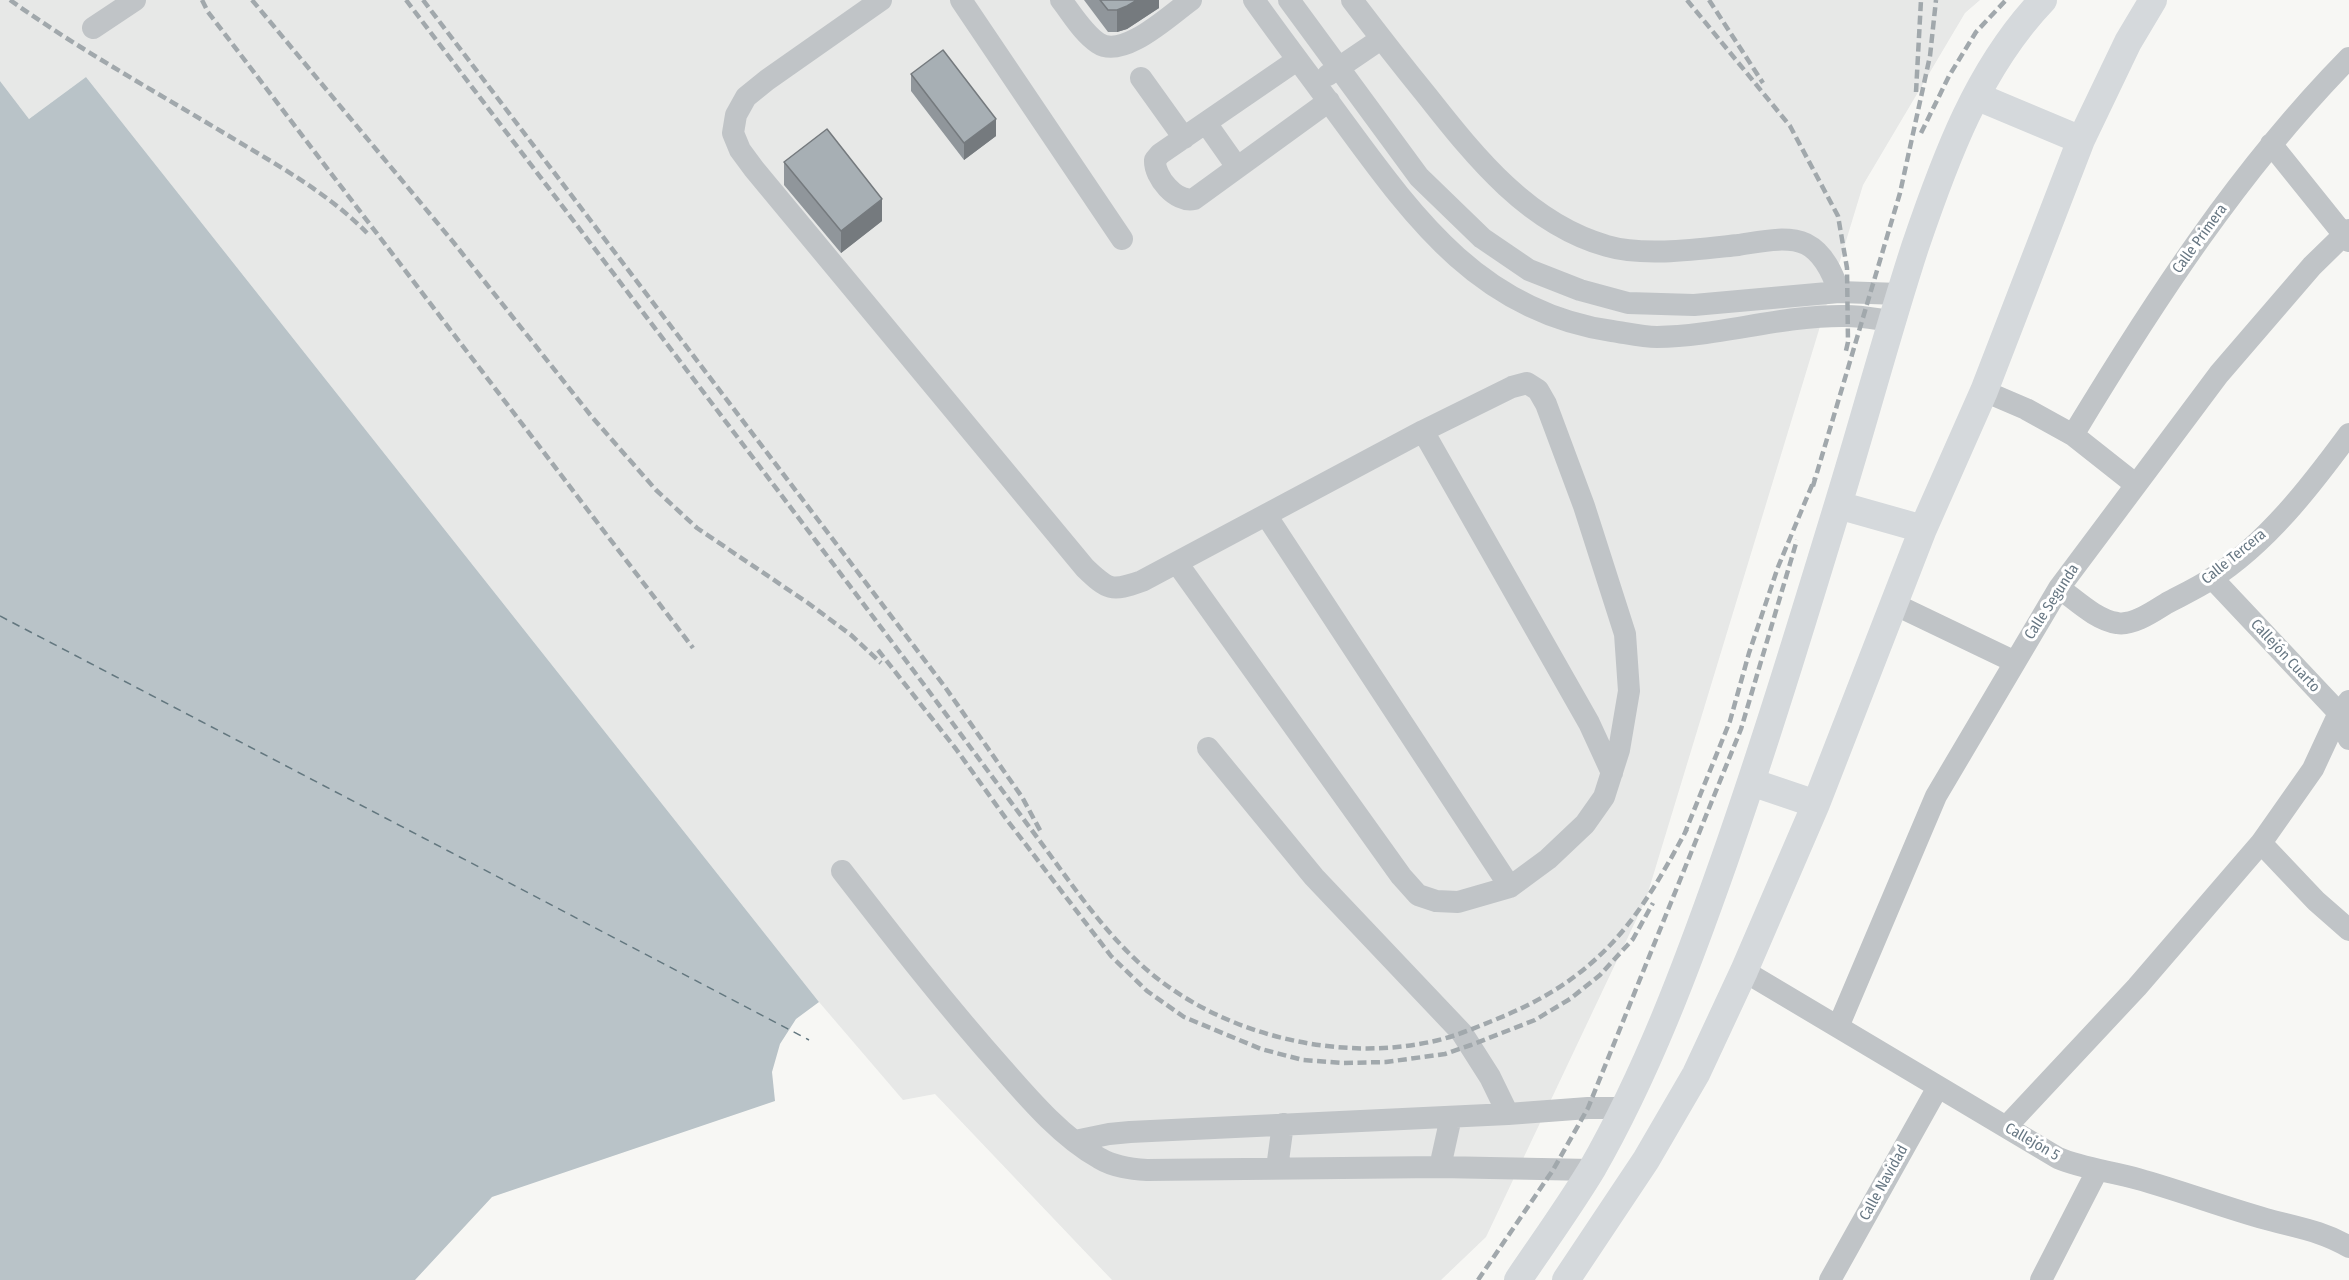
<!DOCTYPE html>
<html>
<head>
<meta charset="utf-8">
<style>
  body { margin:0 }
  canvas { display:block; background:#f7f7f4 }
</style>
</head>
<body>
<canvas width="2349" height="1280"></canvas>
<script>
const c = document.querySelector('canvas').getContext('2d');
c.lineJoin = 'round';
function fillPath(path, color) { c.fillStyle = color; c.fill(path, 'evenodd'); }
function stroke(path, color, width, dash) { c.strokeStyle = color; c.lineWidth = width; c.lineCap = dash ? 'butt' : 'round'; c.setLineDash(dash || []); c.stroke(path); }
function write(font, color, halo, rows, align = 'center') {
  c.font = font + ' "Fira Sans Condensed",sans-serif'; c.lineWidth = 6; c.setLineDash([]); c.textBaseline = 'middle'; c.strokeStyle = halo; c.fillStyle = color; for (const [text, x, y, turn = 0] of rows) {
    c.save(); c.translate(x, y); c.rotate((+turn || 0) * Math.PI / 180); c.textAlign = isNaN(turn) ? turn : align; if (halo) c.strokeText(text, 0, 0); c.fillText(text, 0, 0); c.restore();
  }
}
fillPath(new Path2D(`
  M 0,0 L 1980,0 L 1965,13 L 1863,185 L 1646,899 L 1486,1237 L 1441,1280 L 1112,1280 L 935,1094 L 903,1100 L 819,1002 L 86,77 L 29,119 L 0,81 Z`), '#e7e8e7');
fillPath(new Path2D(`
  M 86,77 L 819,1002 L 796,1019 L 780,1044 L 772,1072 L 775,1101 L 492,1197 L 415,1280 L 0,1280 L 0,81 L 29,119 Z`), '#b9c3c8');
stroke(new Path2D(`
  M 0,616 L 809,1040`), '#63777f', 1.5, [8, 6]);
stroke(new Path2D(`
  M 881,0 L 767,80 L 746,97 L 736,115 L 733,133 L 740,150 L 754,169 L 1085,568 C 1108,590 1111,592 1142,581 L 1423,431 L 1512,387 L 1527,383 L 1538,390 L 1546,404 L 1584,506 L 1625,634 L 1629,691 L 1619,750 L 1604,797 L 1585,824 L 1548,859 L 1510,887 L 1458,902 L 1436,901 L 1418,895 L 1401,876 L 1177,563
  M 961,0 L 1122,239
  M 1061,0 C 1072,14 1083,33 1098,43 C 1123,60 1170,15 1191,0
  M 1254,0 C 1278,34 1304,68 1329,102 C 1406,206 1473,311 1612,331 C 1626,333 1642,337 1657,337 C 1720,336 1782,315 1846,316 C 1861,316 1876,319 1891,321
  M 1289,0 L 1419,177 L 1482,238 L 1529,270 L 1580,290 L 1628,303 L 1694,305 L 1839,292 L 1900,294
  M 1352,0 C 1377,33 1402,65 1428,97 C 1476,158 1529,224 1607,246 C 1644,257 1700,249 1738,245 C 1759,242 1786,235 1806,244 C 1824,253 1833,274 1839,292
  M 93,28 L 135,0
  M 1297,60 L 1160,154 L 1155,160 C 1154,177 1176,203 1194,199 L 1329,101
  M 1328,75 L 1381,39
  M 1141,78 L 1184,138
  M 1206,123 L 1237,167
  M 2271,144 L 2349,241
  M 1984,391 L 2026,409 L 2073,435 L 2135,484
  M 1423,431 L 1589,723 L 1612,773
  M 2073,435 C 2154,301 2239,170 2349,58
  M 1266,515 L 1510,887
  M 2212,578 L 2339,713 L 2342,726 L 2349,739
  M 2059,588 C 2076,600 2096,620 2117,623 C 2133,626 2154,611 2167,603 C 2182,595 2197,588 2211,579 C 2267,543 2310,487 2349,434
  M 1894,604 L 2015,662
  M 1208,748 L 1314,877 L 1462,1033 L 1490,1077 L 1508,1114
  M 2261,843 L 2316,901 L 2349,930
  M 842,871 C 894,938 946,1005 1003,1069 C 1031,1101 1062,1137 1099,1158 C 1114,1167 1131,1169 1147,1170 L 1440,1167 L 1591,1170
  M 1744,971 L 2058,1158 C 2084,1169 2111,1171 2138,1179 C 2181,1191 2223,1207 2266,1219 C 2295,1227 2323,1231 2349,1247
  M 1838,1027 L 1936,796 L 2059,588 L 2219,374 L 2312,266 L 2349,230
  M 2006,1127 L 2137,987 L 2261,843 L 2313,769 L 2339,713 L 2349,701
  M 1075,1141 L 1109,1134 L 1130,1132 L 1508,1114 L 1588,1108 L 1623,1108
  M 1440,1167 L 1451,1117
  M 1277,1168 L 1283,1124
  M 1830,1280 L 1938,1087
  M 2041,1280 L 2097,1171`), '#c0c4c7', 22);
stroke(new Path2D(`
  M 1976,96 L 2081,140
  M 1838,505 L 1923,529
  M 1751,782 L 1816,804
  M 1518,1280 C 1543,1243 1569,1207 1592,1169 C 1647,1073 1687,966 1724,861 C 1765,744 1801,626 1837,508 C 1864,421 1887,333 1915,247 C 1945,159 1978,68 2043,0
  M 1566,1280 L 1646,1160 L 1696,1074 L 1744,971 L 1816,804 L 1923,529 L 1984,391 L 2081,140 L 2128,42 L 2153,0`), '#d5d9dc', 28);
stroke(new Path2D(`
  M 10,0 C 80,50 156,92 229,136 C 277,165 328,193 367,233
  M 202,0 L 208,12 L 693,648
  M 252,0 L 454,243 L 592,417 L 656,490 L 697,528 L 808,603 L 851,635 L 881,663
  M 406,0 C 578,227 751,454 922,682 C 963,737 1004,793 1045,848 C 1080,896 1115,947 1162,982 C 1235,1037 1341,1061 1430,1042 C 1451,1038 1472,1029 1492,1021 C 1527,1007 1560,990 1589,965 C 1633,928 1660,879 1687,829
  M 423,0 L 945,687 L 1022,797 L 1041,832
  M 1687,0 L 1790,126 L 1838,216 L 1847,268 L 1848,342 L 1845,355
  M 1709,0 L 1763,83
  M 1916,92 L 1921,0
  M 1921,133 L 1949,76 L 1976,32 L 2006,0
  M 1813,486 L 1900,193 L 1930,56 L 1936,0
  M 878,650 L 956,749 L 1007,820 L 1111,956 L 1147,991 L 1184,1017 L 1261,1049 L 1303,1060 L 1343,1063 L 1386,1062 L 1445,1054 L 1471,1045 L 1535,1020 L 1570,999 L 1600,975 L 1633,939 L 1653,903
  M 1684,835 L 1730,721 L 1749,653 L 1778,567 L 1815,478
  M 1478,1280 L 1553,1170 L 1588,1108 L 1741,729 L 1797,540`), '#a1a8ac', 4.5, [9, 4.5]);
fillPath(new Path2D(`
  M 1084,0 L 1159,0 L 1159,8 L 1127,29 L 1117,32 L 1108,32 Z
  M 911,74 L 996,136 L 964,160 L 911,91 Z
  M 784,162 L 882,221 L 841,253 L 784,185 Z`), '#90969b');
fillPath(new Path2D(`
  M 1137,0 L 1159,0 L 1159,8 L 1127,29 L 1117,32 L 1117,10 Z
  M 996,119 L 996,136 L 964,160 L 964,143 Z
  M 882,199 L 882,221 L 841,253 L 841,231 Z`), '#757a7e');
const building = new Path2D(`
  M 1100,0 L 1137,0 L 1127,6 L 1117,10 L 1108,10 Z
  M 943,50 L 996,119 L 964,143 L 911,74 Z
  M 827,129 L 882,199 L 841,231 L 784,162 Z`);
fillPath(building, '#a7afb4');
stroke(building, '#757a7e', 1.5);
write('15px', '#677783', '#fff', [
  ["Calle Primera",2200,239,-54],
  ["Calle Tercera",2234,557,-39],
  ["Calle Segunda",2052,602,-57],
  ["Callejón Cuarto",2285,656,47],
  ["Callejón 5",2032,1142,30],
  ["Calle Navidad",1884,1183,-61]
]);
</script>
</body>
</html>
